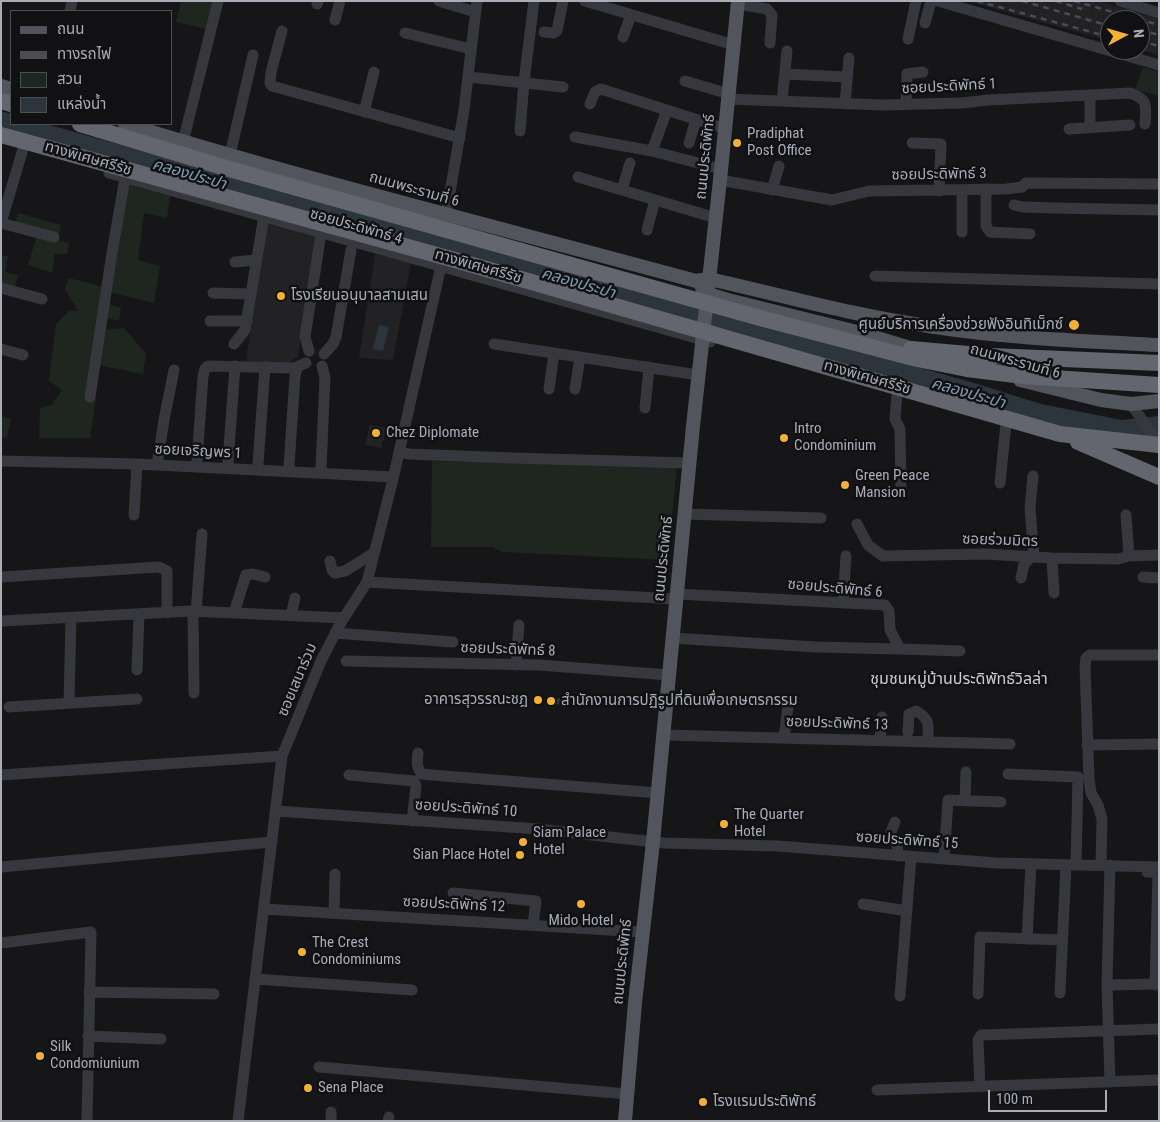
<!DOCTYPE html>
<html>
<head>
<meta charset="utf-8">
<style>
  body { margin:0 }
  #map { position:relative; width:1160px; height:1122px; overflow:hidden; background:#161618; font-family:"Roboto Condensed","Noto Sans Thai",sans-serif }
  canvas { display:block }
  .frame { position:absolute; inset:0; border:2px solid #a8adb8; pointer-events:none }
  .legend { position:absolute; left:10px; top:10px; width:162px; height:115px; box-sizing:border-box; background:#111113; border:1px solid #4d4f55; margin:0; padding:6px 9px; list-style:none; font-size:15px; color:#a8adb8 }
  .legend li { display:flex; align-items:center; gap:10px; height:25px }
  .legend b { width:25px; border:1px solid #4d4f55 }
  .north { position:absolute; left:1100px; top:10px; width:50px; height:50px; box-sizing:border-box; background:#111113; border:1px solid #4d4f55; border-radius:50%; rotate:84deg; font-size:14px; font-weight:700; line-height:20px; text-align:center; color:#a8adb8 }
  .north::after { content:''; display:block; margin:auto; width:18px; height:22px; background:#f2b134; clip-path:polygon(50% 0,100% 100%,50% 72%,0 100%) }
  .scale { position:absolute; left:988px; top:1090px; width:119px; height:22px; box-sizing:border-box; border:2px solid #a8adb8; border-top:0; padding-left:6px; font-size:15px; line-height:18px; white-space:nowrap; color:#a8adb8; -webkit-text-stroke:4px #111113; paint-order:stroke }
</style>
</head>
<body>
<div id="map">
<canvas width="1160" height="1122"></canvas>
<div class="frame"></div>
<ul class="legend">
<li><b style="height:6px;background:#53555c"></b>ถนน</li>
<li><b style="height:6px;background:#4a4c52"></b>ทางรถไฟ</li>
<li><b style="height:14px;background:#1e261f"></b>สวน</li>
<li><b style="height:14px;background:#2c353c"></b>แหล่งน้ำ</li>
</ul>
<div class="north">N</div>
<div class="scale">100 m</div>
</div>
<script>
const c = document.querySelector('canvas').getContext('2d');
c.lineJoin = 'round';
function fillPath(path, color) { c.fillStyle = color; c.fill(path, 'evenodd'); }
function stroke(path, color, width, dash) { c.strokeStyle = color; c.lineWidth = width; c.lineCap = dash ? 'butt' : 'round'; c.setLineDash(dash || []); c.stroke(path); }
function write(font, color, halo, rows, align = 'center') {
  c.font = font + ' "Roboto Condensed","Noto Sans Thai",sans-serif'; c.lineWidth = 5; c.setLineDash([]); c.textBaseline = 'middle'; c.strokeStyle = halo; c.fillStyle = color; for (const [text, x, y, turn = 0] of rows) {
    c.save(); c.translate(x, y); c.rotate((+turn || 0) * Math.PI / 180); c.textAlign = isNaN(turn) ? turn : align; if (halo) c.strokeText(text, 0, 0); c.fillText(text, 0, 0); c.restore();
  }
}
fillPath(new Path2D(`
  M 967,1 L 1098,1 L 1159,19 L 1159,55 L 1140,50 L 1140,20 L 1110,20 L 1110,41 Z
  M 266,222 L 315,235 L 298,357 L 288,363 L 246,361 Z
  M 375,254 L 411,263 L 393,360 L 359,358 Z
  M 370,425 L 387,428 L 381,448 L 365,445 Z`), '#222225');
fillPath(new Path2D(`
  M 181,1 L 212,1 L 206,29 L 176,22 Z
  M 1143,67 L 1159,72 L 1159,95 L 1135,90 Z
  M 128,184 L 170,196 L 167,218 L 144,213 L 138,260 L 160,266 L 154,303 L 109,292 Z
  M 18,213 L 61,225 L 59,236 L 15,225 Z
  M 37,235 L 69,243 L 67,254 L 55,254 L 52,273 L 28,265 Z
  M 1,255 L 8,256 L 5,272 L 18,275 L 14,289 L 1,286 Z
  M 69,278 L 103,287 L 101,301 L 121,308 L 119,321 L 100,317 L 105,330 L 124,328 L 146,354 L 143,374 L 98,365 L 93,398 L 96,399 L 90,438 L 39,438 L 40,408 L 52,405 L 62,390 L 49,381 L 56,324 L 69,311 L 78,311 L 65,289 Z
  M 1,417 L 11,419 L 7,438 L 1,437 Z
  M 432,461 L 677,465 L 668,560 L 503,552 L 492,547 L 431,547 Z`), '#1e261f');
fillPath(new Path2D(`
  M 1,111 L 11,114 L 11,124 L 46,124 L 971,382 L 1041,404 L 1122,420 L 1159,416 L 1159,439 L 1035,423 L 1,131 Z
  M 379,325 L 389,327 L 383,351 L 373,349 Z
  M 559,698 L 572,700 L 572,703 L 569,705 L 554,704 L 553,701 Z`), '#2c353c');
stroke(new Path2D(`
  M 439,1 L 475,12
  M 585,1 L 734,45
  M 938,1 L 1159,65
  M 1120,1 L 1159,13
  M 317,4 L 318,1
  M 738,4 L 767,9 L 772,15 L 770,43
  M 70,11 L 72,1
  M 335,20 L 340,1
  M 925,23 L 931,1
  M 282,31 L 271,72 L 270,83 L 272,86 L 460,138
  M 544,32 L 553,33 L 557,31 L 563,1
  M 405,33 L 471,49
  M 623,37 L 631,15
  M 908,39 L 916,1
  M 785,74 L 847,77
  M 468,77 L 563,87
  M 685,81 L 729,94
  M 1090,95 L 1090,127
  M 728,99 L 883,105 L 962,103 L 989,100 L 1130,93 C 1149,99 1146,107 1145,124
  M 782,101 L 787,51
  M 590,104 L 595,92 L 601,89 L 726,129
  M 845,104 L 849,58
  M 906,104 L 907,74 L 923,72
  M 364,112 L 374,72
  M 1069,129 L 1130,125
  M 520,131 L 524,82 L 534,1
  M 575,137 L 652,151 L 721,169
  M 183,142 L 218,1
  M 689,143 L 696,120
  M 912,143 L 941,144 L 939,191
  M 652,151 L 667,110
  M 230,155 L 253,55
  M 109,173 L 710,342
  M 578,177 L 716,218
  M 720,180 L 832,200 L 869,191 L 1006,189 L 1022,187 L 1026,183 L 1159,184
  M 986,189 L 986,226 L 990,232 L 1030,234
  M 622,190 L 630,163
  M 772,190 L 779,166
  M 962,190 L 962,232
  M 1014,205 L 1023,207 L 1054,208 L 1159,210
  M 446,216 L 464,110 L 477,1
  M 1,223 L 23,149
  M 1,223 L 54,237
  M 647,230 L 655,200
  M 235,262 L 256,260
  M 875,276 L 1159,284
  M 1,288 L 42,299
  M 213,293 L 251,294
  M 210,321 L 247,321
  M 234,344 L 245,330 L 264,216
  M 494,344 L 698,375
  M 1,349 L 23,355
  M 309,351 L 305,337 L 323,220 L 331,190
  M 324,354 L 333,344 L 336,337 L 351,250
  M 549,389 L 554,353
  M 575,389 L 580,357
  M 897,394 L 895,419 L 900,429 L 901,489
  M 90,397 L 112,253 L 125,178
  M 1131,404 L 1159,444
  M 645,408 L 649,367
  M 399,452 L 409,454 L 512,458 L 689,463
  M 1,461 L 137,464 L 393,477
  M 197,461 L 203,376 L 205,369 L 208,366 L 294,368 L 306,363
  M 228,462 L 235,366
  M 258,464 L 265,367
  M 157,465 L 164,420 L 174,370
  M 289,466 L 295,376 L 297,368
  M 321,468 L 325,377 L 322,366
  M 1033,476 L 1030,508 L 1034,557
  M 1000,483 L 1006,424
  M 685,514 L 821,518
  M 134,515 L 137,464
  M 1126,515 L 1129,556
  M 857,524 L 868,545 L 883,556 L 985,554 L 1052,558 L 1118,559 L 1129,556 L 1159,555
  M 1052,558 L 1054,593
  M 330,561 L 332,570 L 335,573 L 345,571 L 374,553
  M 1,577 L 159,567 L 167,571 L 167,613
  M 1143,577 L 1159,578
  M 1021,578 L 1024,564 L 1031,557
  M 367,582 L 676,599
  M 677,594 L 885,605 L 889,611 L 890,630 L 900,649 L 960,651
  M 843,603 L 846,556
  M 193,612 L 194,693
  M 196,612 L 202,534
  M 234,613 L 246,575 L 253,574 L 265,577
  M 291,616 L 295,598
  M 2,621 L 191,611 L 344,618
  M 335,633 L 453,642
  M 672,638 L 816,647 L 900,649
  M 346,661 L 539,665 L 669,675
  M 516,665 L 519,625
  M 137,670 L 139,614
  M 69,702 L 71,618
  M 9,707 L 137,699
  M 908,732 L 909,714 L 916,711 C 931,719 928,726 928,741
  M 663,735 L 1010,744
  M 783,737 L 785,731 L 788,706
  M 880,740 L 882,717
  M 1087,745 L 1159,744
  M 418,753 C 417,762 416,767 422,774 L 432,775 L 658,793
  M 1008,774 L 1078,777 L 1076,865
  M 1,775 L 282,756
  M 349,775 L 414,781 L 416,786 L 412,821
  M 965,801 L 966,772
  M 276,811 L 538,829 L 664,843 L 777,846 L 997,863 L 1159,867
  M 895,822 L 891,832 L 894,841 L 897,844 L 898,856
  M 944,859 L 948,800 L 1001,802
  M 1101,865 L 1102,819 L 1098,805 L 1091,793 L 1089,778 L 1085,666 L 1086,658 L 1090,655 L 1159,655
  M 1,867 L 272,842
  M 1147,872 L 1158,872 L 1155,985
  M 453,893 L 536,901 L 533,925
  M 863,904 L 907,911
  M 264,909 L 642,932
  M 334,913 L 335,874
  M 1027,939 L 1031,864
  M 1,943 L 91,932 L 87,1121
  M 255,979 L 412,990
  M 1107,985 L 1159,984
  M 89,992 L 214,994
  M 1060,993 L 1066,865
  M 978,994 L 980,937 L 1062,940
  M 900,996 L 911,857
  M 88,1036 L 161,1039
  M 319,1067 L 627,1094
  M 1110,1082 L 1107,985 L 1110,865
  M 980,1087 L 978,1040 L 981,1035 L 1159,1029
  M 877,1090 L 1159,1080
  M 238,1121 L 282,756 L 321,661 L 340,624 L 367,582 L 393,479 L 441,266
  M 331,1121 L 331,1112
  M 388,1121 L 389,1117`), '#37383d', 11);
stroke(new Path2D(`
  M 1,86 L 11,89
  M 125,124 C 314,182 505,229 696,281 L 709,279 C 782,295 854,316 928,326 C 1005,338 1081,341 1159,345
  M 702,288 L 708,294 L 728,300 L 857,332 L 920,351
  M 1020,380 L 1101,400 L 1131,404 L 1159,401
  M 625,1121 L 635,1003 L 653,842 L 693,426 L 720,180 L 738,1`), '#53555c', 14);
stroke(new Path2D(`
  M 1,101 L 11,104
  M 80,124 L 226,168 L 760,318 L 917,359 L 967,369 L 1023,376 L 1159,385
  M 1,135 L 455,260 L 1060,434 L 1159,445
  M 911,349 L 991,356 L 1159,363
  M 1078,442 L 1159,477`), '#63666e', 16);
stroke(new Path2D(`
  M 977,1 L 1110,37
  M 1022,1 L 1110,26
  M 1056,1 L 1082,9
  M 1074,1 L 1159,25
  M 1140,30 L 1159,35
  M 1140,41 L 1159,46`), '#4a4c52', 2.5, [6, 5]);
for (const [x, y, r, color] of [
  [737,143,5,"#f2b134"],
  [281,296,5,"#f2b134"],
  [1074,325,6,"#f2b134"],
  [376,433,5,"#f2b134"],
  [784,438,5,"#f2b134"],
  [845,485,5,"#f2b134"],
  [538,700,5,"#f2b134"],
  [551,701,5,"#f2b134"],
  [724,824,5,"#f2b134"],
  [523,842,5,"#f2b134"],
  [520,855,5,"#f2b134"],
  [581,904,5,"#f2b134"],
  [302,952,5,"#f2b134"],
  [40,1056,5,"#f2b134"],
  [308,1088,5,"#f2b134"],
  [703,1102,5,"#f2b134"]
]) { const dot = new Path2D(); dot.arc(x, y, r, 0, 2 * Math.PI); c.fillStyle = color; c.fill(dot); stroke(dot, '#111113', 2); }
write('15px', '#a8adb8', '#111113', [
  ["ซอยประดิพัทธ์ 1",949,87,-3],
  ["ถนนประดิพัทธ์",706,157,-84],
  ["ทางพิเศษศรีรัช",88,159,16],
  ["ซอยประดิพัทธ์ 3",939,175,-1],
  ["ถนนพระรามที่ 6",414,190,16],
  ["ซอยประดิพัทธ์ 4",356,227,16],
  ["ทางพิเศษศรีรัช",478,267,16],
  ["ถนนพระรามที่ 6",1015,362,16],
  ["ทางพิเศษศรีรัช",867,378,16],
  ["ซอยเจริญพร 1",198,452,3],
  ["ซอยร่วมมิตร",1000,541,2],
  ["ถนนประดิพัทธ์",664,559,-84],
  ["ซอยประดิพัทธ์ 6",835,589,5],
  ["ซอยประดิพัทธ์ 8",508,650,2],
  ["ซอยเสนาร่วม",298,680,-67],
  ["ซอยประดิพัทธ์ 13",837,724,2],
  ["ซอยประดิพัทธ์ 10",466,809,4],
  ["ซอยประดิพัทธ์ 15",907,841,4],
  ["ซอยประดิพัทธ์ 12",454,905,3],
  ["ถนนประดิพัทธ์",623,962,-84]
]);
write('15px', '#a8adb8', '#111113', [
  ["Pradiphat",747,134],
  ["Post Office",747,151],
  ["โรงเรียนอนุบาลสามเสน",291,296],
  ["ศูนย์บริการเครื่องช่วยฟังอินทิเม็กซ์",1063,325,"right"],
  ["Intro",794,429],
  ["Condominium",794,446],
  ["Chez Diplomate",386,433],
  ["Green Peace",855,476],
  ["Mansion",855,493],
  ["อาคารสุวรรณะชฎ",528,700,"right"],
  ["สำนักงานการปฏิรูปที่ดินเพื่อเกษตรกรรม",561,701],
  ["The Quarter",734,815],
  ["Hotel",734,832],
  ["Siam Palace",533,833],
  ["Hotel",533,850],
  ["Sian Place Hotel",510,855,"right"],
  ["Mido Hotel",581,921,"center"],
  ["The Crest",312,943],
  ["Condominiums",312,960],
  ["Silk",50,1047],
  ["Condomiunium",50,1064],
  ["Sena Place",318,1088],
  ["โรงแรมประดิพัทธ์",713,1102]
], 'left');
write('italic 16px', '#7f9bb3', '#111113', [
  ["คลองประปา",189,175,16],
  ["คลองประปา",578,284,16],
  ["คลองประปา",968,394,16]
]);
write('16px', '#c9ccd4', '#111113', [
  ["ชุมชนหมู่บ้านประดิพัทธ์วิลล่า",959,680]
]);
</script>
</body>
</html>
